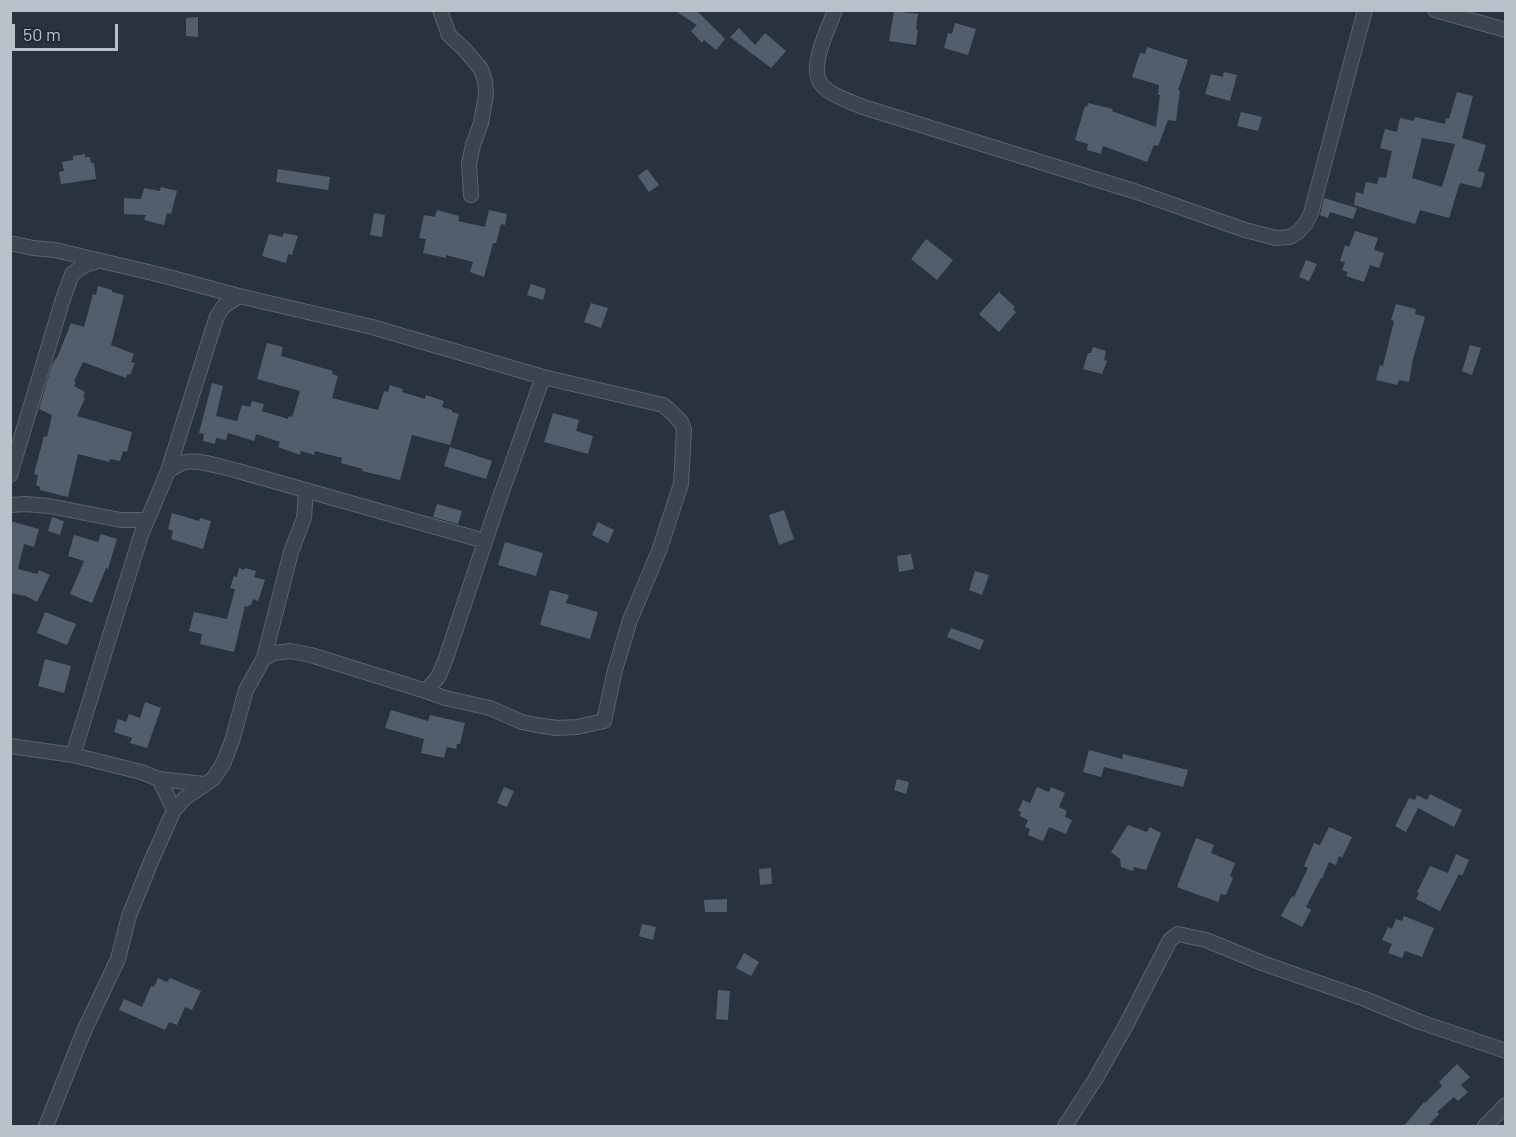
<!DOCTYPE html>
<html>
<head>
<meta charset="utf-8">
<style>
  body { margin:0 }
  #map { position:relative; width:1516px; height:1137px; overflow:hidden; background:#28333f; font-family:Barlow,sans-serif }
  canvas { display:block }
  .frame { position:absolute; inset:0; border:12px solid #b8c0c9; pointer-events:none }
  .scale { position:absolute; left:12px; top:24px; width:106px; height:27px; box-sizing:border-box; border:3px solid #b8c0c9; border-top:0; padding-left:8px; font-size:18px; line-height:21px; white-space:nowrap; color:#b8c0c9; -webkit-text-stroke:4px #202a34; paint-order:stroke }
</style>
</head>
<body>
<div id="map">
<canvas width="1516" height="1137"></canvas>
<div class="frame"></div>
<div class="scale">50 m</div>
</div>
<script>
const c = document.querySelector('canvas').getContext('2d');
c.lineJoin = 'round';
function fillPath(path, color) { c.fillStyle = color; c.fill(path, 'evenodd'); }
function stroke(path, color, width, dash) { c.strokeStyle = color; c.lineWidth = width; c.lineCap = dash ? 'butt' : 'round'; c.setLineDash(dash || []); c.stroke(path); }
fillPath(new Path2D(`
  M 674,10 L 696,10 L 725,39 L 716,50 L 704,40 L 702,43 L 691,31 L 697,25 Z
  M 894,11 L 918,14 L 916,29 L 918,30 L 916,45 L 889,41 Z
  M 198,17 L 198,37 L 186,36 L 186,18 Z
  M 955,23 L 976,29 L 968,55 L 944,48 L 948,33 L 952,34 Z
  M 739,28 L 755,45 L 765,33 L 786,51 L 771,68 L 730,37 Z
  M 1147,47 L 1188,60 L 1178,90 L 1180,90 L 1176,121 L 1168,120 L 1158,146 L 1154,145 L 1147,162 L 1103,146 L 1101,154 L 1087,150 L 1088,144 L 1075,140 L 1085,106 L 1087,107 L 1088,103 L 1113,109 L 1112,111 L 1156,127 L 1160,95 L 1158,95 L 1159,85 L 1132,77 L 1140,53 L 1145,54 Z
  M 1224,72 L 1237,75 L 1230,101 L 1205,94 L 1211,74 L 1223,77 Z
  M 1457,92 L 1473,96 L 1462,138 L 1486,145 L 1478,171 L 1485,173 L 1481,188 L 1460,183 L 1449,218 L 1420,210 L 1415,224 L 1354,205 L 1356,192 L 1363,194 L 1366,182 L 1377,184 L 1379,177 L 1386,178 L 1392,151 L 1380,148 L 1385,129 L 1397,132 L 1400,118 L 1414,121 L 1415,117 L 1445,124 L 1446,118 L 1449,119 ZM 1422,138 L 1455,144 L 1442,187 L 1412,178 Z
  M 1241,112 L 1262,117 L 1258,131 L 1237,126 Z
  M 85,154 L 85,157 L 90,157 L 91,163 L 94,163 L 96,179 L 61,184 L 59,172 L 64,171 L 62,162 L 73,160 L 73,156 Z
  M 278,169 L 330,177 L 328,190 L 276,182 Z
  M 647,169 L 659,185 L 649,192 L 638,176 Z
  M 161,187 L 177,191 L 171,214 L 167,213 L 164,225 L 144,220 L 146,215 L 124,214 L 124,198 L 141,199 L 144,188 L 160,191 Z
  M 1324,198 L 1357,208 L 1353,219 L 1330,212 L 1328,218 L 1320,215 Z
  M 437,210 L 459,216 L 458,221 L 485,227 L 489,210 L 507,214 L 505,225 L 501,224 L 496,243 L 493,243 L 484,277 L 470,272 L 473,262 L 446,255 L 446,258 L 423,253 L 426,239 L 419,238 L 424,215 L 435,217 Z
  M 374,213 L 385,215 L 382,237 L 370,235 Z
  M 1355,231 L 1378,238 L 1374,250 L 1384,253 L 1379,268 L 1370,265 L 1364,282 L 1346,276 L 1348,272 L 1342,270 L 1345,262 L 1340,261 L 1345,245 L 1349,247 Z
  M 284,233 L 298,236 L 292,255 L 288,254 L 286,263 L 262,256 L 269,234 L 282,237 Z
  M 926,239 L 953,260 L 937,280 L 911,259 Z
  M 1306,260 L 1317,264 L 1309,281 L 1299,277 Z
  M 531,284 L 546,289 L 543,300 L 527,295 Z
  M 98,286 L 112,290 L 112,292 L 124,295 L 111,345 L 134,354 L 131,362 L 135,363 L 130,375 L 127,374 L 126,378 L 83,362 L 74,381 L 76,382 L 74,386 L 85,392 L 83,397 L 85,398 L 77,416 L 132,432 L 127,452 L 123,451 L 120,461 L 110,459 L 109,462 L 78,454 L 68,497 L 40,490 L 40,487 L 36,485 L 38,475 L 34,474 L 44,436 L 47,437 L 52,415 L 39,409 L 52,365 L 56,358 L 57,358 L 71,323 L 84,327 L 93,294 L 96,295 Z
  M 999,292 L 1015,307 L 1013,309 L 1016,312 L 999,332 L 979,314 Z
  M 591,303 L 608,308 L 601,328 L 584,322 Z
  M 1396,304 L 1416,309 L 1415,314 L 1425,317 L 1413,359 L 1409,382 L 1399,380 L 1397,385 L 1376,380 L 1380,365 L 1383,366 L 1394,321 L 1391,320 Z
  M 267,343 L 283,347 L 281,356 L 333,371 L 332,374 L 338,376 L 332,398 L 378,410 L 384,391 L 388,392 L 390,385 L 403,389 L 402,392 L 425,399 L 426,395 L 444,401 L 442,407 L 452,410 L 452,412 L 459,414 L 450,445 L 412,435 L 400,480 L 362,471 L 363,469 L 341,463 L 342,458 L 315,451 L 314,455 L 301,451 L 300,455 L 278,447 L 280,442 L 256,434 L 254,441 L 228,433 L 226,440 L 216,438 L 215,444 L 203,441 L 204,434 L 199,433 L 212,383 L 223,386 L 216,416 L 237,421 L 242,405 L 250,407 L 252,401 L 264,404 L 262,411 L 288,419 L 289,416 L 292,417 L 300,391 L 257,379 Z
  M 1470,345 L 1481,348 L 1472,375 L 1462,371 Z
  M 1093,347 L 1106,351 L 1104,360 L 1107,361 L 1102,374 L 1083,369 L 1088,353 L 1091,353 Z
  M 553,413 L 579,420 L 576,431 L 593,436 L 588,454 L 544,442 Z
  M 450,447 L 492,461 L 486,479 L 444,466 Z
  M 437,504 L 462,511 L 458,524 L 433,517 Z
  M 784,510 L 794,539 L 779,545 L 769,515 Z
  M 172,513 L 199,521 L 200,518 L 211,521 L 203,549 L 171,539 L 173,531 L 168,529 Z
  M 52,517 L 64,521 L 60,535 L 48,531 Z
  M 10,521 L 39,529 L 34,547 L 24,544 L 18,569 L 37,574 L 39,570 L 50,575 L 37,602 L 26,596 L 10,593 Z
  M 598,522 L 614,530 L 608,543 L 592,535 Z
  M 101,534 L 117,539 L 108,569 L 106,568 L 92,603 L 70,594 L 84,561 L 68,556 L 74,535 L 98,542 Z
  M 505,542 L 543,553 L 536,576 L 498,565 Z
  M 911,554 L 914,569 L 899,572 L 897,556 Z
  M 239,568 L 244,570 L 245,568 L 256,571 L 254,577 L 265,580 L 258,601 L 253,599 L 251,605 L 249,605 L 248,607 L 245,606 L 234,652 L 200,644 L 202,634 L 189,631 L 194,612 L 227,619 L 235,589 L 230,588 L 234,576 L 237,577 Z
  M 975,571 L 989,575 L 982,595 L 969,590 Z
  M 550,590 L 569,595 L 566,603 L 598,612 L 590,639 L 540,625 Z
  M 45,612 L 76,624 L 67,645 L 37,633 Z
  M 951,628 L 984,640 L 980,650 L 947,637 Z
  M 45,659 L 71,666 L 64,693 L 38,686 Z
  M 145,702 L 161,708 L 147,748 L 130,743 L 132,738 L 114,732 L 118,719 L 126,722 L 129,714 L 140,718 Z
  M 391,710 L 428,721 L 430,715 L 465,723 L 460,744 L 457,744 L 456,749 L 447,747 L 444,758 L 421,753 L 424,739 L 385,728 Z
  M 1089,750 L 1122,759 L 1123,754 L 1188,770 L 1183,787 L 1104,767 L 1101,777 L 1083,772 Z
  M 897,779 L 909,782 L 906,794 L 894,790 Z
  M 504,787 L 514,791 L 507,807 L 497,803 Z
  M 1037,787 L 1049,792 L 1051,787 L 1065,793 L 1059,807 L 1067,811 L 1065,817 L 1072,820 L 1066,834 L 1049,827 L 1043,841 L 1028,835 L 1030,829 L 1025,827 L 1028,820 L 1020,816 L 1021,812 L 1018,811 L 1023,800 L 1030,803 Z
  M 1430,794 L 1462,810 L 1454,827 L 1418,808 L 1406,832 L 1395,826 L 1409,798 L 1415,800 L 1417,795 L 1427,800 Z
  M 1128,825 L 1147,832 L 1150,827 L 1161,833 L 1146,870 L 1134,867 L 1133,871 L 1121,867 L 1120,859 L 1111,852 Z
  M 1329,827 L 1352,837 L 1342,858 L 1339,856 L 1336,865 L 1329,862 L 1322,878 L 1321,878 L 1306,907 L 1311,910 L 1302,927 L 1281,916 L 1292,896 L 1294,897 L 1308,868 L 1304,866 L 1314,843 L 1320,845 Z
  M 1196,838 L 1214,845 L 1211,853 L 1235,863 L 1230,876 L 1233,878 L 1226,895 L 1221,894 L 1218,902 L 1177,887 Z
  M 1456,854 L 1469,860 L 1462,876 L 1459,874 L 1440,911 L 1416,899 L 1419,893 L 1417,892 L 1430,866 L 1448,873 Z
  M 771,868 L 772,884 L 760,885 L 759,869 Z
  M 727,899 L 727,912 L 705,912 L 704,900 Z
  M 1404,916 L 1434,928 L 1422,957 L 1405,951 L 1402,958 L 1388,953 L 1392,944 L 1382,940 L 1388,927 L 1392,929 L 1396,919 L 1402,921 Z
  M 642,924 L 656,927 L 653,940 L 639,936 Z
  M 744,953 L 759,962 L 751,976 L 736,968 Z
  M 158,978 L 167,982 L 170,978 L 201,991 L 192,1010 L 185,1007 L 177,1025 L 169,1022 L 165,1030 L 119,1010 L 124,999 L 142,1007 L 151,986 L 154,987 Z
  M 718,990 L 730,991 L 728,1020 L 716,1019 Z
  M 1457,1064 L 1470,1077 L 1461,1085 L 1468,1092 L 1458,1101 L 1454,1097 L 1437,1112 L 1439,1114 L 1428,1126 L 1404,1126 L 1424,1102 L 1425,1103 L 1442,1086 L 1439,1082 Z`), '#535e6c');
const minor = new Path2D(`
  M 440,10 L 449,35 L 465,50 L 481,69 L 485,81 L 486,95 L 481,123 L 473,145 L 469,164 L 471,195
  M 835,10 C 829,28 808,67 821,84 C 831,96 850,101 863,107 L 1137,192 L 1245,230 L 1276,238 L 1290,237 L 1298,232 L 1306,223 L 1311,213 L 1365,10
  M 1435,10 L 1506,30
  M 10,243 L 33,248 L 55,250 L 161,275 L 239,296 L 372,327 L 543,377 L 663,405 L 668,409 L 681,422 L 684,430 L 681,484 L 659,551 L 630,620 L 615,670 L 604,721 L 577,727 L 557,728 L 536,725 L 522,722 L 490,708 L 445,698 L 426,691 L 311,655 L 290,651 L 274,653 L 264,658
  M 168,471 C 173,468 178,464 185,462 C 199,459 224,468 238,471 L 485,541
  M 10,475 L 62,302 L 72,274 L 83,266 L 98,261
  M 10,505 L 25,504 L 49,506 L 121,520 L 146,520
  M 426,691 L 438,677 L 445,661 L 499,500 L 543,377
  M 10,746 L 73,755 L 141,535 L 168,471 L 217,316 L 224,306 L 239,296
  M 73,755 L 141,772 L 159,779 L 204,784
  M 159,779 L 174,810
  M 46,1126 L 84,1031 L 118,959 L 129,916 L 150,864 L 174,810 L 185,798 L 213,779 L 223,764 L 232,741 L 246,690 L 264,658 L 291,552 L 304,518 L 306,490
  M 1065,1126 L 1096,1078 L 1126,1025 L 1170,940 L 1178,934 L 1206,940 L 1262,963 L 1365,999 L 1420,1022 L 1506,1051
  M 1485,1126 L 1506,1105`);
stroke(minor, '#59636c', 16);
stroke(minor, '#3c454f', 14);
</script>
</body>
</html>
